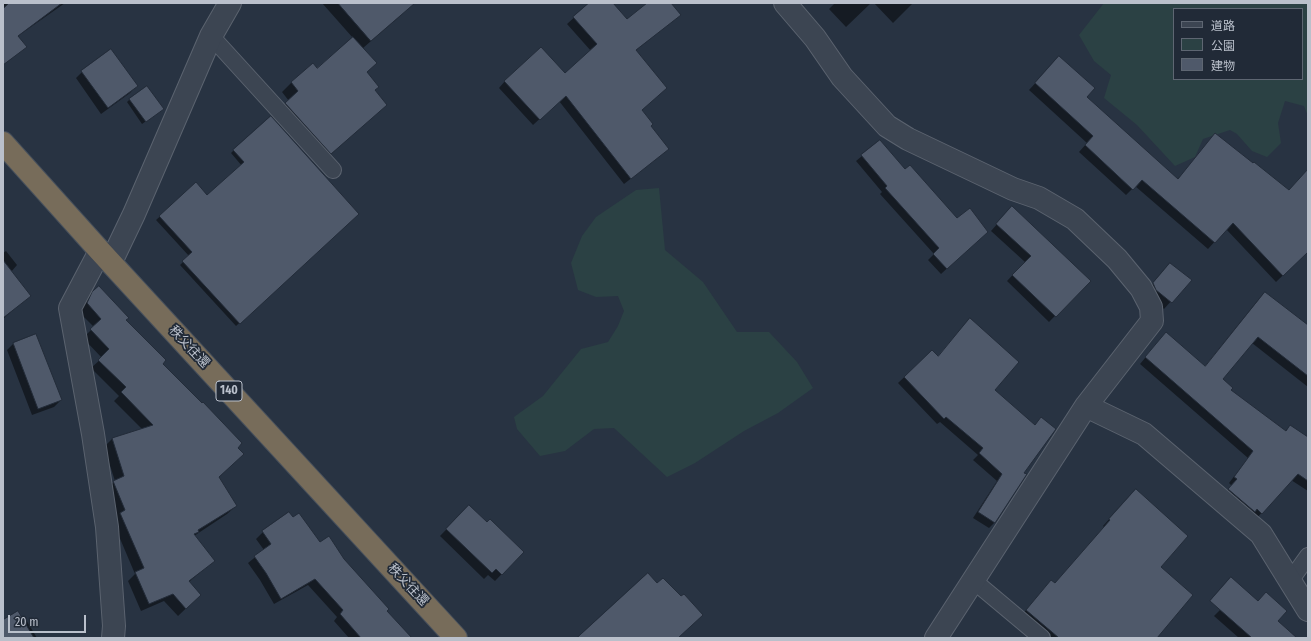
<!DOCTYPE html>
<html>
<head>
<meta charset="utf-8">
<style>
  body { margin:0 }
  #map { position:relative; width:1311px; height:641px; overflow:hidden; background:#283342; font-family:"Fira Sans Condensed","Noto Sans JP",sans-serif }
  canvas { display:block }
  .frame { position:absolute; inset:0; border:4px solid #bac0cb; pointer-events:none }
  .legend { position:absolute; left:1173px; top:8px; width:130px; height:72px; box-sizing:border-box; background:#212a37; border:1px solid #5e6672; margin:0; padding:5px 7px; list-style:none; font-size:12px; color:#bac0cb }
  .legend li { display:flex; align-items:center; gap:8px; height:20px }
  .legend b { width:20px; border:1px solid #5e6672 }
  .scale { position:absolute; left:8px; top:615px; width:78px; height:18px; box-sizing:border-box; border:2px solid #bac0cb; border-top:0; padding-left:5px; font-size:12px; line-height:14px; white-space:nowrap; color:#bac0cb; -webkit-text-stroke:3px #212a37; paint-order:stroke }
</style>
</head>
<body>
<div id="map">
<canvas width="1311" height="641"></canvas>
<div class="frame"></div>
<ul class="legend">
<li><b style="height:5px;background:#3c4552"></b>道路</li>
<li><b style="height:11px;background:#2b4144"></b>公園</li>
<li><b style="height:11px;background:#4f596a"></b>建物</li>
</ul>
<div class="scale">20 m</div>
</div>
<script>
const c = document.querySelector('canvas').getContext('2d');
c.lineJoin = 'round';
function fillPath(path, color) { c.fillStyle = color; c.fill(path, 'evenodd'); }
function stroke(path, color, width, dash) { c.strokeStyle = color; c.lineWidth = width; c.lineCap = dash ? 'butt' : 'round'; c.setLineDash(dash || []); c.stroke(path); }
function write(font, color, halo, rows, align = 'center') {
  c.font = font + ' "Fira Sans Condensed","Noto Sans JP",sans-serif'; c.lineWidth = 3.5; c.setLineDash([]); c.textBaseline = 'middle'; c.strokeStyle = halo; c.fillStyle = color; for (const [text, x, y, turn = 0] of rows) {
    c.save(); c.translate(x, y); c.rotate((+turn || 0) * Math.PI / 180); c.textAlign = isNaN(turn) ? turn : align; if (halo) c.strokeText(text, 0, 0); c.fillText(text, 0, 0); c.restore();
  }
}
fillPath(new Path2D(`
  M 1104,3 L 1308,3 L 1308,116 L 1304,106 L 1285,101 L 1278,123 L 1281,143 L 1267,157 L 1252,151 L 1237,134 L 1230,130 L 1203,139 L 1195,157 L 1175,166 L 1137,125 L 1104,98 L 1111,75 L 1094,61 L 1079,35 ZM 1174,9 L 1302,9 L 1302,79 L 1174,79 Z
  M 659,188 L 665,250 L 703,282 L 737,332 L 769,332 L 797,362 L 813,388 L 778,413 L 744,431 L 695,463 L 667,477 L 614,428 L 594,429 L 565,451 L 540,456 L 517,429 L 514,417 L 543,396 L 581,349 L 608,342 L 618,326 L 624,311 L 618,296 L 596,297 L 578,290 L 571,263 L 582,236 L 596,217 L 636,190 Z`), '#2b4144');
fillPath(new Path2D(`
  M 3,3 L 65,3 L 18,36 L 26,47 L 3,65 Z
  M 322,3 L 403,3 L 399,17 L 363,48 L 366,73 L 374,90 L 386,105 L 321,163 L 276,113 L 289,101 L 282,92 L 291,83 L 312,64 L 317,69 L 353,38 Z
  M 590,3 L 611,3 L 627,20 L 648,3 L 670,3 L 680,15 L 635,51 L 666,88 L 641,110 L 661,155 L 624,184 L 559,101 L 533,125 L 499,88 L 505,81 L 565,75 L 591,51 L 567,24 Z
  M 835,3 L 871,3 L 846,27 L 829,9 Z
  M 874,3 L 913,3 L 893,23 Z
  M 1053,64 L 1086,97 L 1177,180 L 1215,134 L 1289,191 L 1308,171 L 1308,251 L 1276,282 L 1226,229 L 1208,249 L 1135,186 L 1126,195 L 1079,152 L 1087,143 L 1029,90 Z
  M 82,72 L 136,86 L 130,93 L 101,114 L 76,78 Z
  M 130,99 L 159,112 L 142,124 L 127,102 Z
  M 234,150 L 357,214 L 236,326 L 180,265 L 189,256 L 156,220 L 196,184 L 207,197 L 242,166 L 231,153 Z
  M 862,156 L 905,171 L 957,219 L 981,237 L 941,274 L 928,260 L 934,254 L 880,194 L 882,192 L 856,161 Z
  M 1006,214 L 1089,281 L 1049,322 L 1007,281 L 1025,262 L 991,231 Z
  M 6,251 L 17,265 L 11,272 L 30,295 L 3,319 L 3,253 Z
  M 1164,270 L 1190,280 L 1164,309 L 1150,296 L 1147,291 Z
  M 99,288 L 125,321 L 162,364 L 218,478 L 236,506 L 227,514 L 194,536 L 213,561 L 189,582 L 200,595 L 178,616 L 164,601 L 141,611 L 128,581 L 135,574 L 113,522 L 117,517 L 105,490 L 115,481 L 104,447 L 112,439 L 142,429 L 114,401 L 119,396 L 91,368 L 102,358 L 83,338 L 94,327 L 79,312 L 84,302 Z
  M 1259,299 L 1308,327 L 1308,387 L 1252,343 L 1222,379 L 1229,390 L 1285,431 L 1290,426 L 1308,438 L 1308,491 L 1291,480 L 1256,519 L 1223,496 L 1232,486 L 1229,483 L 1248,458 L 1140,364 L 1160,340 L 1204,367 Z
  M 14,343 L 61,400 L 54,407 L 32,415 L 7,350 Z
  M 932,351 L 937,357 L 993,390 L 1034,426 L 1041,418 L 1022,473 L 995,522 L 989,528 L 973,518 L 997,481 L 973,460 L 978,455 L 940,422 L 937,424 L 898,383 Z
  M 1129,497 L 1159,568 L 1139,638 L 1045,638 L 1020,617 L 1045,588 L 1055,584 L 1104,527 L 1103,526 Z
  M 469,506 L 487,524 L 523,552 L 495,581 L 488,575 L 484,579 L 440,536 Z
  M 289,513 L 293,519 L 320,544 L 343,559 L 385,611 L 411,638 L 349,638 L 334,621 L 337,617 L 308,585 L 274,604 L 260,580 L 248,563 L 264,550 L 256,539 L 263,532 Z
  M 1242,588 L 1276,621 L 1296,638 L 1239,638 L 1214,616 Z
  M 25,618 L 37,638 L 3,638 L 3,621 L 22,619 Z`), '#0007');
const building = new Path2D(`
  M 9,3 L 62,3 L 18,36 L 27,47 L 3,65 L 3,9 Z
  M 338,3 L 415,3 L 371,41 Z
  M 589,3 L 613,3 L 627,19 L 647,3 L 671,3 L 681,15 L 636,50 L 667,88 L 642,110 L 653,124 L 651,126 L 669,149 L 631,179 L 566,96 L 540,120 L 504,81 L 541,47 L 565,73 L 597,44 L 573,17 Z
  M 353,37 L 377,63 L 367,72 L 379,87 L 375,90 L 387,105 L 331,154 L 285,103 L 298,91 L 291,82 L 313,63 L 317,68 Z
  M 111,49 L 138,86 L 108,108 L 81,71 Z
  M 1059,56 L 1095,88 L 1087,97 L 1178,179 L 1215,133 L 1253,163 L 1254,162 L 1289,190 L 1308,169 L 1308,252 L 1283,276 L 1233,223 L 1215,243 L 1142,180 L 1133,190 L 1085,145 L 1093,136 L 1035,83 Z
  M 147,86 L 164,109 L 146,122 L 129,99 Z
  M 271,116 L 359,214 L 240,324 L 182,261 L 192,252 L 159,216 L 196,182 L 207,195 L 244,162 L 233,150 Z
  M 880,140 L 905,169 L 910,165 L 957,218 L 970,208 L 988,232 L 947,269 L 933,254 L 939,248 L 885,188 L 887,186 L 861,155 Z
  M 1012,206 L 1091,281 L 1056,317 L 1012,275 L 1031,256 L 996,224 Z
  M 3,260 L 31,296 L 3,318 Z
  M 1170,263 L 1192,280 L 1172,303 L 1156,290 L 1153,283 Z
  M 99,286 L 129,318 L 126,320 L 166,360 L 163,364 L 202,403 L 203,402 L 242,443 L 238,448 L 244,454 L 219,477 L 237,506 L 198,530 L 199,532 L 194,534 L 215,561 L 189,581 L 201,595 L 186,609 L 173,594 L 149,604 L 135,572 L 144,568 L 120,513 L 125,510 L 113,481 L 124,476 L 112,438 L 153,425 L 121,392 L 126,387 L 98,360 L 109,349 L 90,329 L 101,319 L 87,303 L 92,292 Z
  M 1265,292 L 1308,325 L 1308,376 L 1258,337 L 1223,379 L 1233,388 L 1231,390 L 1286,431 L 1290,425 L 1308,437 L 1308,481 L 1298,474 L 1262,514 L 1257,509 L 1255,512 L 1228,489 L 1237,479 L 1234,477 L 1253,451 L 1145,357 L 1166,332 L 1205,366 Z
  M 970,318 L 1019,362 L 995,390 L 1035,425 L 1041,417 L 1056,429 L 1024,473 L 1027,474 L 995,523 L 978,512 L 1002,474 L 979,453 L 983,448 L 946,417 L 944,419 L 904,377 L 932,350 L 938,356 Z
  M 36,334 L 62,400 L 38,409 L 13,343 Z
  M 1136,489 L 1188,536 L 1161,567 L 1193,595 L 1157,638 L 1059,638 L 1026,610 L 1051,580 L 1055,583 L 1110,520 L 1109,519 Z
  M 469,505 L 487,522 L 490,519 L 524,552 L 502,575 L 496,569 L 492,573 L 446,529 Z
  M 289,512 L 293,517 L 299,513 L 320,542 L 329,536 L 344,559 L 389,609 L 387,611 L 412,638 L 361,638 L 340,614 L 343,610 L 315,579 L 281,599 L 266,573 L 254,556 L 271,544 L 262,531 Z
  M 648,573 L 657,583 L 663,578 L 681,596 L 684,594 L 703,615 L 678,638 L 577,638 Z
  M 1231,577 L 1258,601 L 1266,592 L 1287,611 L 1278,621 L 1297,638 L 1252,638 L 1210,601 Z
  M 18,611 L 34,638 L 3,638 L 3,620 Z`);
fillPath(building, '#4f596a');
stroke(building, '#232c39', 1);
const lane = new Path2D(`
  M 211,36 L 333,170
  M 974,581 L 1042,638
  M 1290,581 L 1308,556`);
const street = new Path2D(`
  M 785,3 L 815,38 L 842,77 L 887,126 L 908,139 L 1013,189 L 1039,198 L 1075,219 L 1117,259 L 1141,288 L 1151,307 L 1152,321 L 1086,406 L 936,638
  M 100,251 L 70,308 L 93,434 L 107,527 L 114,626 L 113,638
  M 111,262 L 134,214 L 211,36 L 230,3
  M 1086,406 L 1144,434 L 1261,534 L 1308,610`);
const highway = new Path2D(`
  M 3,143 L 100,251 L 456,638`);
stroke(lane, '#5b636f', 18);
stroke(street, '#5b636f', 24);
stroke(highway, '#47505c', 24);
stroke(lane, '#3c4552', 16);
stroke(street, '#3c4552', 22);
stroke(highway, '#776c5a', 22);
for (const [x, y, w] of [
  [229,391,26]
]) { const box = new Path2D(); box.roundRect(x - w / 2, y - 10, w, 20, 3); c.fillStyle = '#212a37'; c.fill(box); stroke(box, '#bac0cb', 1); }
write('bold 12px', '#bac0cb', null, [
  ["140",229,391]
]);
write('13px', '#bac0cb', '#212a37', [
  ["秩父往還",189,347,47],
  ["秩父往還",408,585,47]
]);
</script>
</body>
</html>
